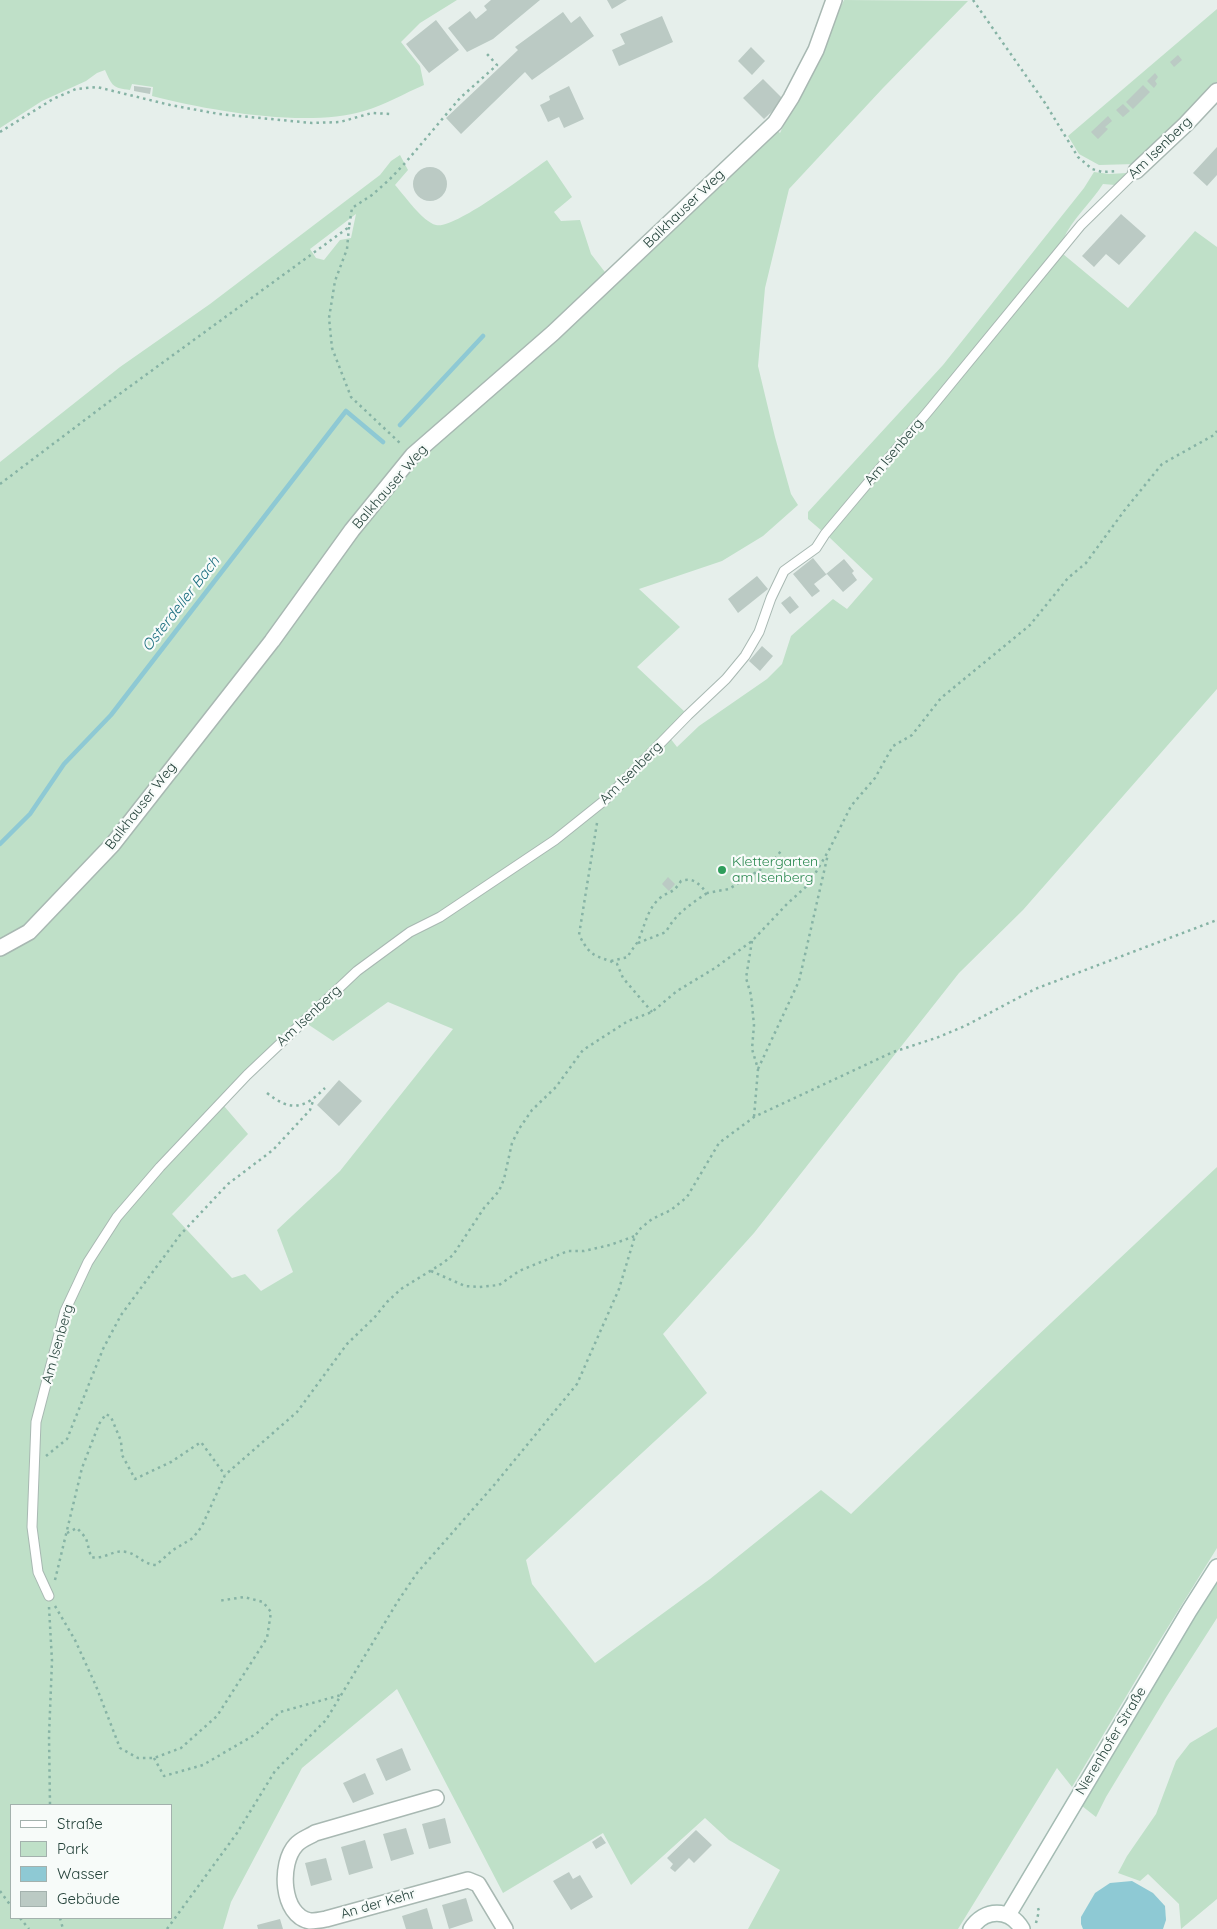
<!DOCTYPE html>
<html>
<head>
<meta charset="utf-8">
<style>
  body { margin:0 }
  #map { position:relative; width:1217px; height:1929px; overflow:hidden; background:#e6efeb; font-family:Quicksand,sans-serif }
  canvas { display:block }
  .legend { position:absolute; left:10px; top:1804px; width:162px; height:115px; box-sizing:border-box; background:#f7fbf9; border:1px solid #a3b1ad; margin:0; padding:6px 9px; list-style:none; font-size:15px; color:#24423a }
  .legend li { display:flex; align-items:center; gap:10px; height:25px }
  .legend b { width:25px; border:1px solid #a3b1ad }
</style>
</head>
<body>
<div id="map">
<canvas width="1217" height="1929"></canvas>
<ul class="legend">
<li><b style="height:6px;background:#fff"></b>Straße</li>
<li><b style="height:14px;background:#bfe0c8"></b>Park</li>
<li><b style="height:14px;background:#8ec9d4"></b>Wasser</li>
<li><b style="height:14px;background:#bbcac4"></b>Gebäude</li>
</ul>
</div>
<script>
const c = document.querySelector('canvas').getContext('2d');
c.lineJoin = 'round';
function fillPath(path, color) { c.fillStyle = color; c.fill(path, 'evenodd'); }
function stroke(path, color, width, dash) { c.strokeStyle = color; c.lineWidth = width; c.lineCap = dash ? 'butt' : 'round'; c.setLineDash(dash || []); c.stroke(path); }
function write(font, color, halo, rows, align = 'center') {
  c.font = font + ' Quicksand,sans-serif'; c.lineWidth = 4.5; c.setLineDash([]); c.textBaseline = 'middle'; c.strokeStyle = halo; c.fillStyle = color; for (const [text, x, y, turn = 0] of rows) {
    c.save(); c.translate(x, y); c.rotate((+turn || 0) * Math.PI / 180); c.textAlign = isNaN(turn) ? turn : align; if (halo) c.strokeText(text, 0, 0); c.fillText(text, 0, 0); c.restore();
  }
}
fillPath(new Path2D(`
  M 0,0 L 457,0 L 420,23 L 401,42 L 420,66 L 424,85 C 405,93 385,105 364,111 C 307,128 211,111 152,96 L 153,87 L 132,84 L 130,90 C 113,88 112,86 105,70 L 97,73 L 86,81 L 42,101 L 0,128 Z
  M 844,0 L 968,1 L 883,88 L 789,189 L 765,288 L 758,366 L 775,437 L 791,494 L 798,505 L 763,536 L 722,561 L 639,589 L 680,627 L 637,667 L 686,713 C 659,741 632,771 603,796 C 535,855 457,901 380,948 L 384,953 L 557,841 L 670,738 L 677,747 L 699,726 L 767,679 L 782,664 L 791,636 L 833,599 L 847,609 L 873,579 L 829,537 L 935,410 L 1063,254 L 1128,308 L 1195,231 L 1217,247 L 1217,689 L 1023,910 L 959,973 L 754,1233 L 663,1334 L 707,1393 L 526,1560 L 532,1584 L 595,1663 L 710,1579 L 821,1490 L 851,1514 L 1018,1354 L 1217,1167 L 1217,1548 L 1155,1648 L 1072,1787 L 1057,1768 L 958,1929 L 748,1929 L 780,1870 L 729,1840 L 705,1818 L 631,1885 L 603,1833 L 503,1893 L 397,1689 L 302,1768 L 231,1902 L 223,1929 L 0,1929 L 0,954 L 31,936 L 418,461 L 628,274 L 737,169 L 775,129 L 780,133 ZM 388,1002 L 453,1029 L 340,1171 L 277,1230 L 293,1272 L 261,1291 L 245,1274 L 232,1278 L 172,1214 L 248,1134 L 224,1106 C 189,1143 151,1179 119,1219 C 106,1236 98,1257 81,1271 L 92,1247 L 114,1215 L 300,1019 L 333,1041 ZM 11,1805 L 171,1805 L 171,1918 L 11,1918 Z
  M 1217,9 L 1217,85 L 1135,164 L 1099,165 L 1079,154 L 1068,136 Z
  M 400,155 L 408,170 L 395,185 C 404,195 423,222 436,225 C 454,230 528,173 547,160 L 572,197 L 554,212 L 561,221 L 580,220 L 591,254 L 608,276 L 407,453 L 267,637 L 222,691 L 109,841 L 25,927 L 0,942 L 0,462 L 120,367 L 210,304 L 339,206 L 380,175 L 391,161 ZM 356,214 L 351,238 L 340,240 L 324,260 L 316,258 L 310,249 Z
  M 1094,172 L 1109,174 L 1127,173 L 1115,185 L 1103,184 C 1091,203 1072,219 1063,240 L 927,407 L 822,531 L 808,519 L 808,512 L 943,365 L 1084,188 Z
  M 1217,1582 L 1217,1618 L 1167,1696 L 1106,1797 L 1096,1817 L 1082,1806 L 1147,1695 Z
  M 1217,1727 L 1217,1899 L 1181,1929 L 1179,1904 L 1148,1874 L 1140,1881 L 1118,1873 L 1127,1856 L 1156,1814 L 1176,1761 L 1190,1743 Z`), '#bfe0c8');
fillPath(new Path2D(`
  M 1132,1881 L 1153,1893 L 1165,1906 L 1166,1920 L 1163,1929 L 1083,1929 L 1081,1924 L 1081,1917 L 1095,1893 L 1110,1883 Z`), '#8ec9d4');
stroke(new Path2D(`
  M 400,425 L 483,336
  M 0,844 L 30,814 L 64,764 L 111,715 L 346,411 L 383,442`), '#8ec9d4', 4.5);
fillPath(new Path2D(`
  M 491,0 L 540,0 L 493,39 L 467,52 L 448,28 L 470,11 L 476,19 L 487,10 L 484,6 Z
  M 607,0 L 627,0 L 612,9 Z
  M 563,12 L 571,23 L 580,16 L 594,36 L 532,80 L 525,72 L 461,134 L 446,118 L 518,50 L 515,47 Z
  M 662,16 L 673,42 L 619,66 L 612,50 L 625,44 L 620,34 Z
  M 436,20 L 459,50 L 429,73 L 406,44 Z
  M 751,47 L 765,61 L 752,75 L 738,61 Z
  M 1178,55 L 1182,60 L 1174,67 L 1170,62 Z
  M 1155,73 L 1158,77 L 1155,81 L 1157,84 L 1154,88 L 1147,81 Z
  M 763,79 L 784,100 L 764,119 L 743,98 Z
  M 1143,85 L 1150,92 L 1133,109 L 1126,102 Z
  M 134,86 L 151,88 L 150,94 L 134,91 Z
  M 569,86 L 584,119 L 564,128 L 559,117 L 548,122 L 540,105 L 550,100 L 549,96 Z
  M 1123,104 L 1130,111 L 1123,117 L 1116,110 Z
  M 1108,116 L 1112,121 L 1105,127 L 1108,129 L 1098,139 L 1091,132 Z
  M 1217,147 L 1217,175 L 1207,186 L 1193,173 Z
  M413 184a17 17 0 1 1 34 0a17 17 0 1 1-34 0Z
  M 1121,214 L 1146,236 L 1119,265 L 1106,254 L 1094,267 L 1082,256 Z
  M 813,558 L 826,574 L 844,559 L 854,571 L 852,573 L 857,580 L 843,592 L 827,574 L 814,584 L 820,591 L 812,597 L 793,574 Z
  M 757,576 L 768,589 L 738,613 L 728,599 Z
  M 790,596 L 799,607 L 790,614 L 781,603 Z
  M 762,646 L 773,656 L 760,671 L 749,661 Z
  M 668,877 L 675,884 L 669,891 L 662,884 Z
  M 339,1080 L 362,1101 L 339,1126 L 317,1105 Z
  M 402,1748 L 411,1770 L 386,1781 L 376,1759 Z
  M 365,1773 L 374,1794 L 353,1803 L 343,1783 Z
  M 445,1818 L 451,1843 L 429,1849 L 422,1824 Z
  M 406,1828 L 414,1854 L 391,1861 L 383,1834 Z
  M 696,1830 L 712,1845 L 694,1863 L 689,1858 L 675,1872 L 670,1868 L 673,1864 L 667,1858 Z
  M 601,1836 L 606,1843 L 596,1849 L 592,1842 Z
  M 365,1840 L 373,1868 L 349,1875 L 341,1847 Z
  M 326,1858 L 332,1880 L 311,1886 L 305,1863 Z
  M 569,1872 L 573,1879 L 580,1875 L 593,1897 L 571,1910 L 553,1881 Z
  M 466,1898 L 473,1921 L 449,1929 L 442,1905 Z
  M 427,1908 L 433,1929 L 406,1929 L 402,1916 Z
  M 280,1919 L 283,1929 L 258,1929 L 257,1925 Z`), '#bbcac4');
const service = new Path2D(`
  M 49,1596 L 38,1572 L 32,1527 L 36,1422 L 65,1311 L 88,1262 L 117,1217 L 160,1167 L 247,1075 L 357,971 L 410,932 L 440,917 L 555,840 L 605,800 L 688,715 L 726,679 L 745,656 L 759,632 L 771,598 L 784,571 L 816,548 L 825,534 L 930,409 L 1081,225 L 1136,171`);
const minor = new Path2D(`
  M 1136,171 L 1186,124 L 1217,91
  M 0,948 L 29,932 L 113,844 L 272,641 L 352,530 L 413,455 L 553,333 L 775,123 L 791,98 L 816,50 L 834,0
  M 436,1798 L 315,1833 C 309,1837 301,1839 296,1845 C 279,1863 281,1916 310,1921 C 315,1921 321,1920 326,1919 L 468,1880 L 478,1884 L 505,1929`);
const secondary = new Path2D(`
  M 1008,1915 L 1189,1611 L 1217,1567
  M 971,1929 C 984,1908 1010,1908 1022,1929`);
stroke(service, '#a8b8b2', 11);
stroke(minor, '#a8b8b2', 18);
stroke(secondary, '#a4bbb3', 18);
stroke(new Path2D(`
  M 973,0 L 1045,103 L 1078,157 L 1092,169 L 1102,172 L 1118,171
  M 0,132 L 53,99 L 76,89 L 97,87 L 170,105 L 219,114 L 312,123 L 340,122 L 372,113 L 390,114
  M 349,227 L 347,249 L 335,281 L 329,318 L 332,348 L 351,397 L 402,445
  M 0,484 L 110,401 L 349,227 L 352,208 L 372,195 L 389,180 L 406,162 L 460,98 L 497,65 L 487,54
  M 597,823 L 579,935 C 592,959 594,954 617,964 L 623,978 L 652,1012
  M 752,941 L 746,978 L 751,995 L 754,1025 L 752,1049 L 758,1069 L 754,1117
  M 638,943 L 666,932 C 675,914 691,904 707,893
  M 611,961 L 628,957 C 630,951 635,947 638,941 C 645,926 647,909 660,898 C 670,890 672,895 681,881 C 694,877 699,884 707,893 L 729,889 L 771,863 L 781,851
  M 758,1069 L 799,981 L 828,854
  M 267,1093 C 291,1112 304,1109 325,1088
  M 431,1271 L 465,1286 L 479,1287 L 499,1285 L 519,1271 L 568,1251 L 584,1251 L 610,1245 L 635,1236
  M 46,1456 L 67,1439 L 103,1349 L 121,1315 L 180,1235 L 228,1184 L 273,1150 L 310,1110 L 313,1101
  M 67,1533 L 77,1528 L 86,1538 L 91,1557 C 105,1560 113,1549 126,1552 C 138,1554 142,1564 156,1565 L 173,1550 L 193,1538 L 202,1526 L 225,1475 L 297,1412 L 347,1344 L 374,1318 L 387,1302 L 401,1289 L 443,1263 L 453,1255 L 484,1208 L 499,1191 L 504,1179 L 512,1143 L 519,1129 L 532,1110 L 556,1087 L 583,1050 L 628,1021 L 652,1012 L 677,991 L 715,968 L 752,941 L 787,904 L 809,884 L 829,850 L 851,806 L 875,778 L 893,746 L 912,735 L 941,698 L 1030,625 L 1068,578 L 1086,563 L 1124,511 L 1162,464 L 1214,435 L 1217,431
  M 55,1580 L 82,1468 L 99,1424 L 106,1414 L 111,1417 L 121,1441 L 122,1455 L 135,1479 L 171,1462 L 201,1442 L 225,1475
  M 55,1606 L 75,1640 L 96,1686 L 120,1748 L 138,1758 L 154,1758 L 181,1748 L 217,1716 L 267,1638 L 271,1612 L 263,1602 L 244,1597 L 218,1601
  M 49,1607 L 52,1661 L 49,1736 L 50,1805
  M 154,1758 L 164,1776 L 203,1765 L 256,1734 L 280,1712 L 341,1695
  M 0,1891 L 11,1906
  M 20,1918 L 29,1929
  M 60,1918 L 63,1929
  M 1036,1923 L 1039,1911 L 1037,1905
  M 167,1929 L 237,1833 L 275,1771 L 326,1720 L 398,1601 L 417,1573 L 495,1484 L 577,1384 L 619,1289 L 635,1236 L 641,1228 L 652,1219 L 671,1210 L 687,1197 L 719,1143 L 754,1117 L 893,1052 L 936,1038 L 965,1026 L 1035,989 L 1217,920`), '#86b3a5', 2.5, [2.5, 4]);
stroke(service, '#fff', 9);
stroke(minor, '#fff', 15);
stroke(secondary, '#fff', 15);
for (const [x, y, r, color] of [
  [722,870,5,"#2e9e5b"]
]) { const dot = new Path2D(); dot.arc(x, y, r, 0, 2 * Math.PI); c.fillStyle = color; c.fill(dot); stroke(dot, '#f7fbf9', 2); }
write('14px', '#24423a', '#f7fbf9', [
  ["Am Isenberg",1160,148,-44],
  ["Balkhauser Weg",684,209,-44],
  ["Am Isenberg",894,452,-50],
  ["Balkhauser Weg",390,487,-49],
  ["Am Isenberg",631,773,-45],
  ["Balkhauser Weg",141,806,-52],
  ["Am Isenberg",309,1016,-43],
  ["Am Isenberg",58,1344,-74],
  ["Nierenhofer Straße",1111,1741,-59],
  ["An der Kehr",378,1904,-16]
]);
write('14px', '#27864d', '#f7fbf9', [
  ["Klettergarten",732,862],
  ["am Isenberg",732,878]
], 'left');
write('italic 15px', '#1c6f80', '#f7fbf9', [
  ["Osterdeller Bach",181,604,-52]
]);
</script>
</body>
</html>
